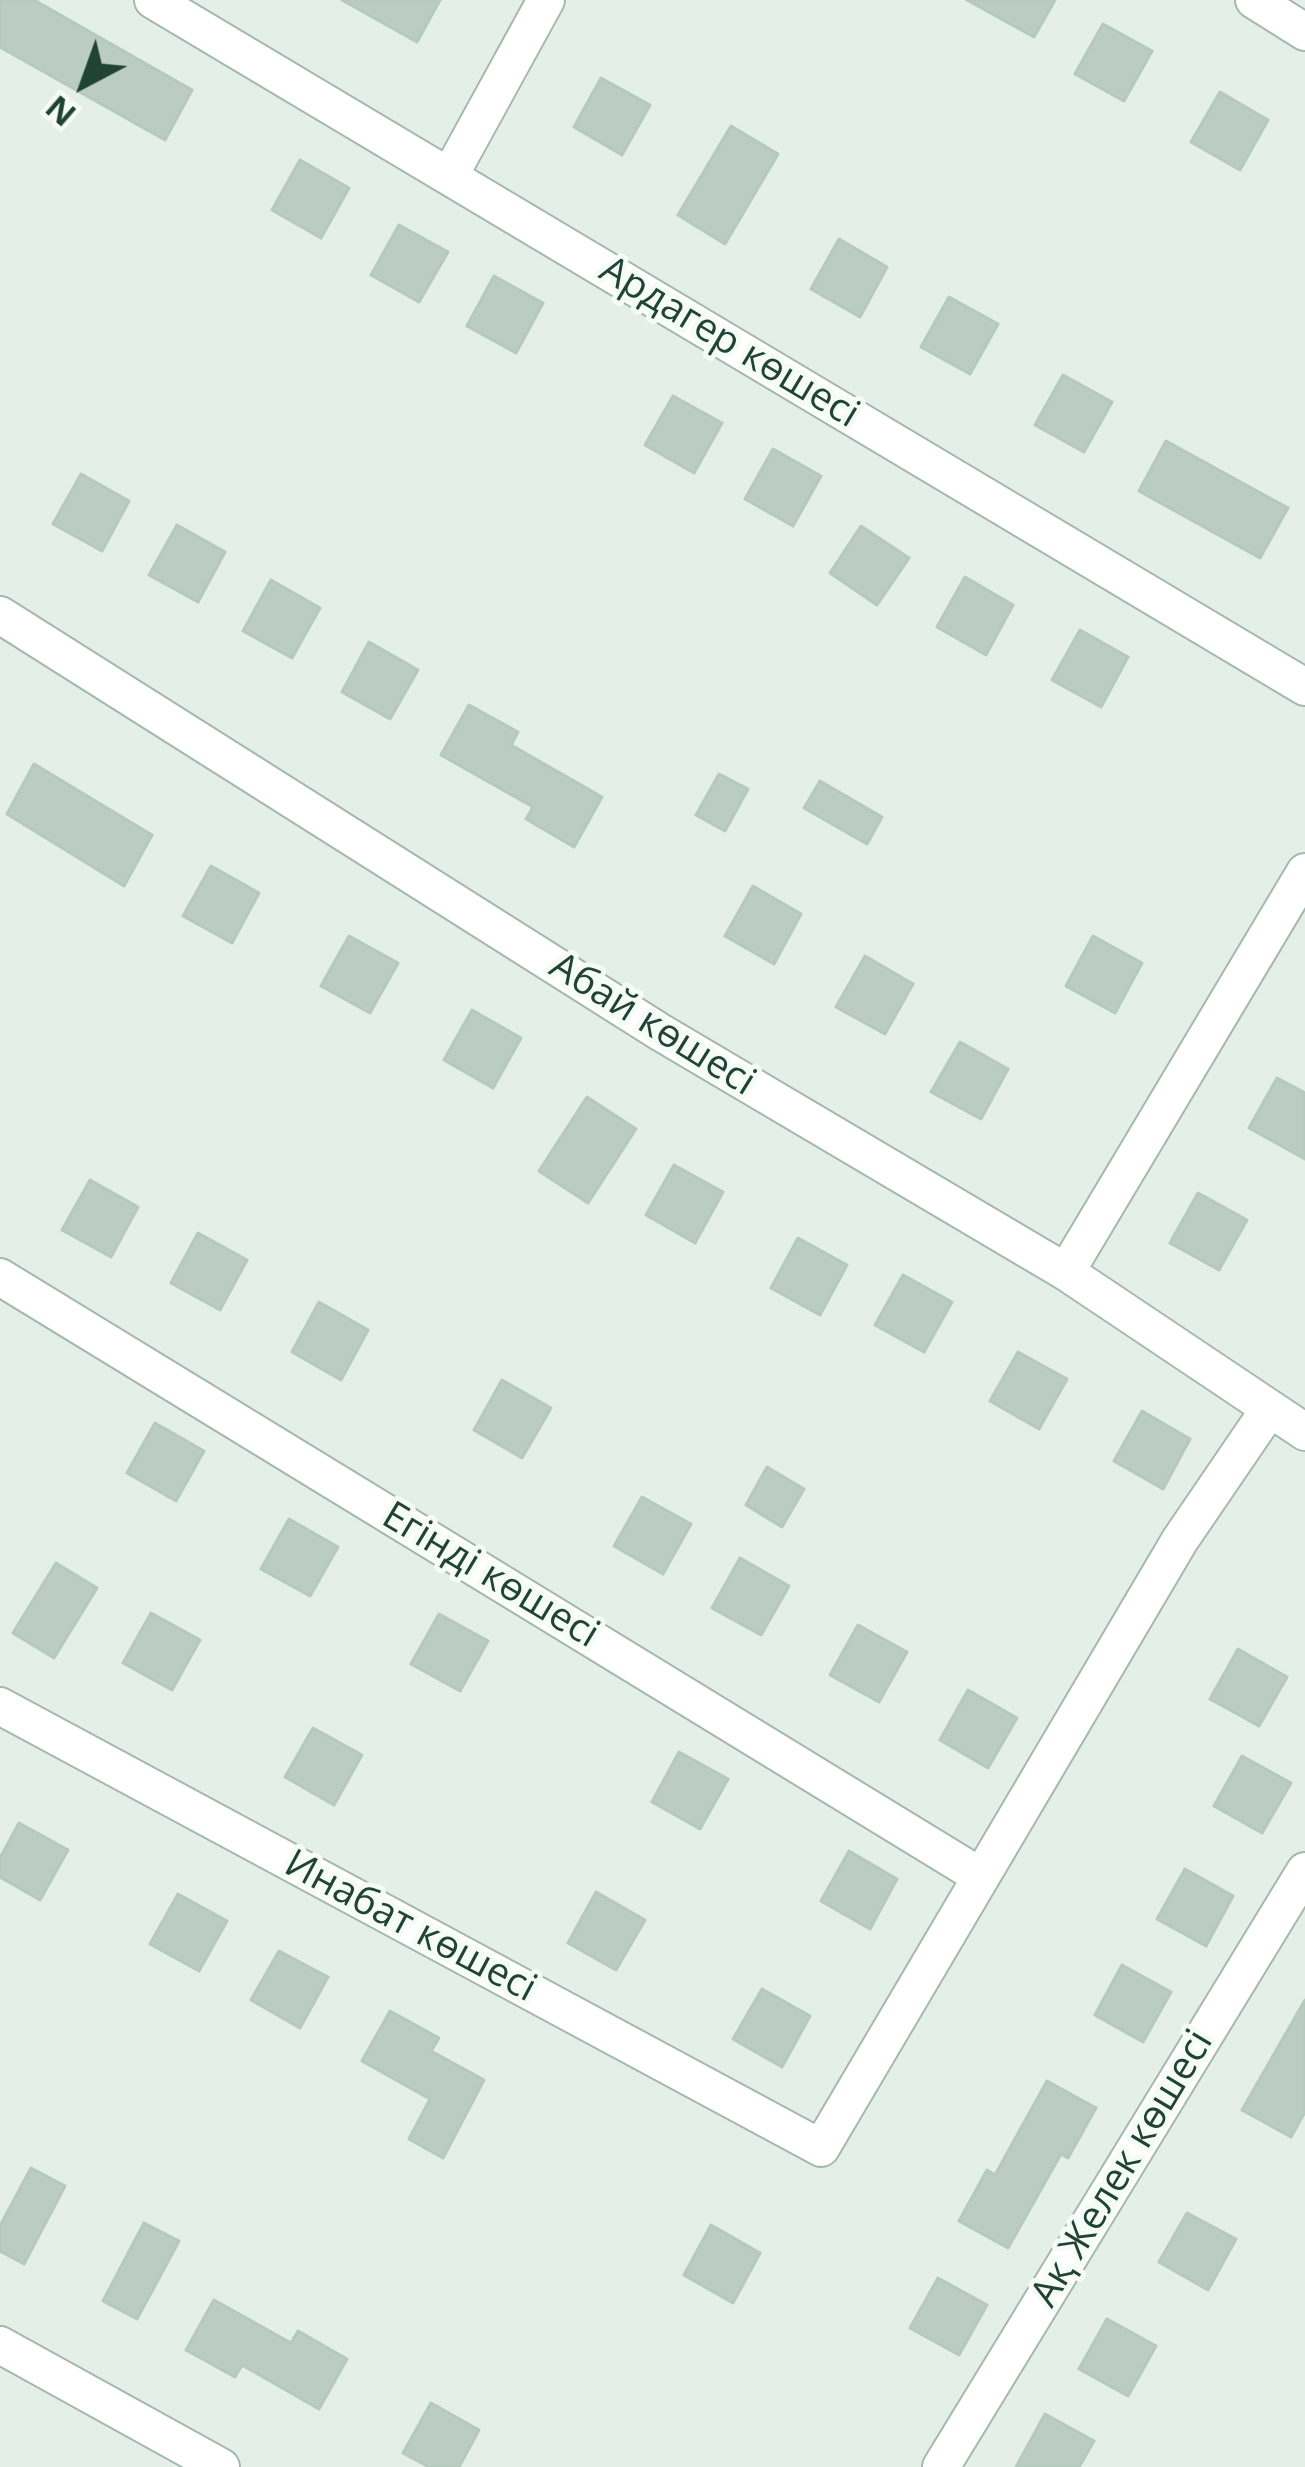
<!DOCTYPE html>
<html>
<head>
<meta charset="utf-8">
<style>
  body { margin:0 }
  #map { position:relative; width:1305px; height:2467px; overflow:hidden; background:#e4efe8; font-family:"Open Sans",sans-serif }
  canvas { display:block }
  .north { position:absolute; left:24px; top:24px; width:120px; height:120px; -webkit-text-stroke:9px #f5fbf7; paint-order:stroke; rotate:221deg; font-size:33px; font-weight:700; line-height:48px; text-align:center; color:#204333 }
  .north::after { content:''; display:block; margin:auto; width:42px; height:54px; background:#204333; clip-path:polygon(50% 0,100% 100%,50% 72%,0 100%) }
</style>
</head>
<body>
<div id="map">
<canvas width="1305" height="2467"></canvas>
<div class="north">N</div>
</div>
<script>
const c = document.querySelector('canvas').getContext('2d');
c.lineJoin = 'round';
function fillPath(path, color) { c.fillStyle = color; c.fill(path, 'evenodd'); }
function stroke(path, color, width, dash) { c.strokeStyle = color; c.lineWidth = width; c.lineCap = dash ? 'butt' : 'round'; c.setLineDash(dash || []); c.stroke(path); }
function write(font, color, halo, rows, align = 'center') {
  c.font = font + ' "Open Sans",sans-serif'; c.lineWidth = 10; c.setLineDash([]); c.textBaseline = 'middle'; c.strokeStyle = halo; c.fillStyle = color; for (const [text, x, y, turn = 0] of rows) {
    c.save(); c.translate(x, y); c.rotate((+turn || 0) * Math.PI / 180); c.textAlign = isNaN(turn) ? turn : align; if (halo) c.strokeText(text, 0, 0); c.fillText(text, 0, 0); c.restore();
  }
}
const building = new Path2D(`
  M 0,0 L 34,0 L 192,90 L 165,140 L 0,47 Z
  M 342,0 L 440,0 L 417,42 Z
  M 967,0 L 1055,0 L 1034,37 Z
  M 1103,24 L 1152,51 L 1124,101 L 1075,74 Z
  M 601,78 L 650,105 L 622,155 L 574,127 Z
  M 1220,92 L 1268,120 L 1240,170 L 1191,142 Z
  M 731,126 L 778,154 L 725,244 L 678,215 Z
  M 300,160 L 349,188 L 321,238 L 272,210 Z
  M 399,225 L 448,252 L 419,302 L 371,275 Z
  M 839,239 L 887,267 L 860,317 L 811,289 Z
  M 494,276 L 543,303 L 516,353 L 467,326 Z
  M 949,297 L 998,324 L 970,374 L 921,347 Z
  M 1063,375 L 1112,402 L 1084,452 L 1035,425 Z
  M 673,396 L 722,423 L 694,473 L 645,445 Z
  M 1166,441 L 1288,508 L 1260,558 L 1139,491 Z
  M 773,449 L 821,476 L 793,526 L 745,499 Z
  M 81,474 L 129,501 L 102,551 L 53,524 Z
  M 177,525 L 225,552 L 198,602 L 149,575 Z
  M 861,526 L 909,558 L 877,605 L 830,573 Z
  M 965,577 L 1013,605 L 986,655 L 937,627 Z
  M 271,580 L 320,608 L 292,658 L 243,631 Z
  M 1080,630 L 1128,657 L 1101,707 L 1052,680 Z
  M 369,642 L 418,670 L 390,719 L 342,692 Z
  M 469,705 L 518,732 L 511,745 L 602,797 L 574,847 L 526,819 L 533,807 L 441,755 Z
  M 34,764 L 152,835 L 124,886 L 7,814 Z
  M 719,774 L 748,789 L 725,831 L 696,815 Z
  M 820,781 L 882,817 L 867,844 L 804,808 Z
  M 211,866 L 259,893 L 232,943 L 183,916 Z
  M 753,886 L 801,914 L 774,964 L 725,936 Z
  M 349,936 L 398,963 L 370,1013 L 321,986 Z
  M 1093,936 L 1142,963 L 1115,1013 L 1066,986 Z
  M 865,956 L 913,984 L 885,1034 L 836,1007 Z
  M 472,1010 L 521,1038 L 493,1088 L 444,1060 Z
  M 960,1042 L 1008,1069 L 981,1119 L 931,1092 Z
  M 1277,1078 L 1305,1093 L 1305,1159 L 1249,1128 Z
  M 587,1097 L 636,1129 L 588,1203 L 539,1171 Z
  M 674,1165 L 723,1192 L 695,1243 L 646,1215 Z
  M 90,1180 L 138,1207 L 111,1257 L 62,1230 Z
  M 1198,1193 L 1247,1220 L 1219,1270 L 1170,1243 Z
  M 198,1233 L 247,1260 L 220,1310 L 171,1283 Z
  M 798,1238 L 847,1265 L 820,1315 L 771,1288 Z
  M 903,1275 L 952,1302 L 924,1352 L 875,1325 Z
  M 319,1302 L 368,1330 L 341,1380 L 292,1352 Z
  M 1018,1352 L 1067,1379 L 1039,1429 L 990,1401 Z
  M 502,1380 L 551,1408 L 522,1458 L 474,1430 Z
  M 1142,1411 L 1190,1439 L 1163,1489 L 1114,1461 Z
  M 155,1423 L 204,1451 L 176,1501 L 127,1473 Z
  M 767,1467 L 804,1489 L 782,1527 L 746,1505 Z
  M 642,1497 L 691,1524 L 663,1574 L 614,1546 Z
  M 289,1519 L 338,1547 L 310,1596 L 261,1569 Z
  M 740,1558 L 789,1586 L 761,1635 L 712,1608 Z
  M 56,1563 L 97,1588 L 54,1658 L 13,1633 Z
  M 151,1613 L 200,1640 L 172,1690 L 123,1663 Z
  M 439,1614 L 488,1641 L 460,1691 L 411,1664 Z
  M 858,1625 L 907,1652 L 879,1702 L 830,1675 Z
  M 1238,1649 L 1287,1677 L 1259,1726 L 1210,1699 Z
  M 968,1690 L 1017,1718 L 988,1768 L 940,1740 Z
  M 313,1728 L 362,1755 L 334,1805 L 285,1777 Z
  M 679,1752 L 728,1779 L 700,1829 L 652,1802 Z
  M 1242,1756 L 1291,1783 L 1262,1833 L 1214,1806 Z
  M 19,1823 L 68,1850 L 40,1900 L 0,1877 L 0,1858 Z
  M 849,1851 L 897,1879 L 870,1929 L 821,1901 Z
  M 1185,1869 L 1233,1896 L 1206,1946 L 1157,1919 Z
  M 596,1892 L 645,1920 L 616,1970 L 568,1943 Z
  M 178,1894 L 227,1921 L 199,1971 L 150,1944 Z
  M 279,1951 L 328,1977 L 300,2028 L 251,2000 Z
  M 1122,1965 L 1171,1992 L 1143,2042 L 1095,2015 Z
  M 762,1989 L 810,2016 L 782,2067 L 733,2039 Z
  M 1305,2000 L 1305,2112 L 1291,2137 L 1242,2110 Z
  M 390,2011 L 439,2038 L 431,2051 L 484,2080 L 443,2158 L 409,2139 L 430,2099 L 362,2061 Z
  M 1047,2081 L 1096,2108 L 1068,2158 L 1061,2154 L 1008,2248 L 959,2221 L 987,2170 L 995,2175 Z
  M 31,2168 L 65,2186 L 24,2264 L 0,2251 L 0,2226 Z
  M 1187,2213 L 1236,2239 L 1208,2290 L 1159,2262 Z
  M 144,2223 L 179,2241 L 137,2319 L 103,2301 Z
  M 711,2225 L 760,2253 L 733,2303 L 684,2275 Z
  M 938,2278 L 987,2305 L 959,2355 L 910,2328 Z
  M 214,2300 L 291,2343 L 298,2331 L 347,2359 L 319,2409 L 242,2365 L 235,2377 L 186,2350 Z
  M 1107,2319 L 1156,2346 L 1128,2396 L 1079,2369 Z
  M 431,2403 L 479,2430 L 459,2467 L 429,2467 L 403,2453 Z
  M 1045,2414 L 1094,2441 L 1079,2467 L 1016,2467 Z`);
fillPath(building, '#bbcdc3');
stroke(building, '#b5cabd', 3);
const minor = new Path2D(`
  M 153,0 L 1305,687
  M 1254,0 L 1305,32
  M 450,175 L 546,0
  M 0,615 L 660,1032 L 1066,1272 L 1305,1432
  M 1066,1272 L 1305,872
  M 0,1277 L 980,1876
  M 0,1706 L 821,2148 L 1180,1540 L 1268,1411
  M 0,2345 L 221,2467
  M 941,2467 L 1305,1871`);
stroke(minor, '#a5b8ae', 40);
stroke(minor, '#fff', 36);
write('39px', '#204333', '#f5fbf7', [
  ["Ардагер көшесі",729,343,31],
  ["Абай көшесі",652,1025,32],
  ["Егінді көшесі",490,1576,31],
  ["Инабат көшесі",410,1927,28],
  ["Ақ Желек көшесі",1123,2169,-59]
]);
</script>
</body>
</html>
